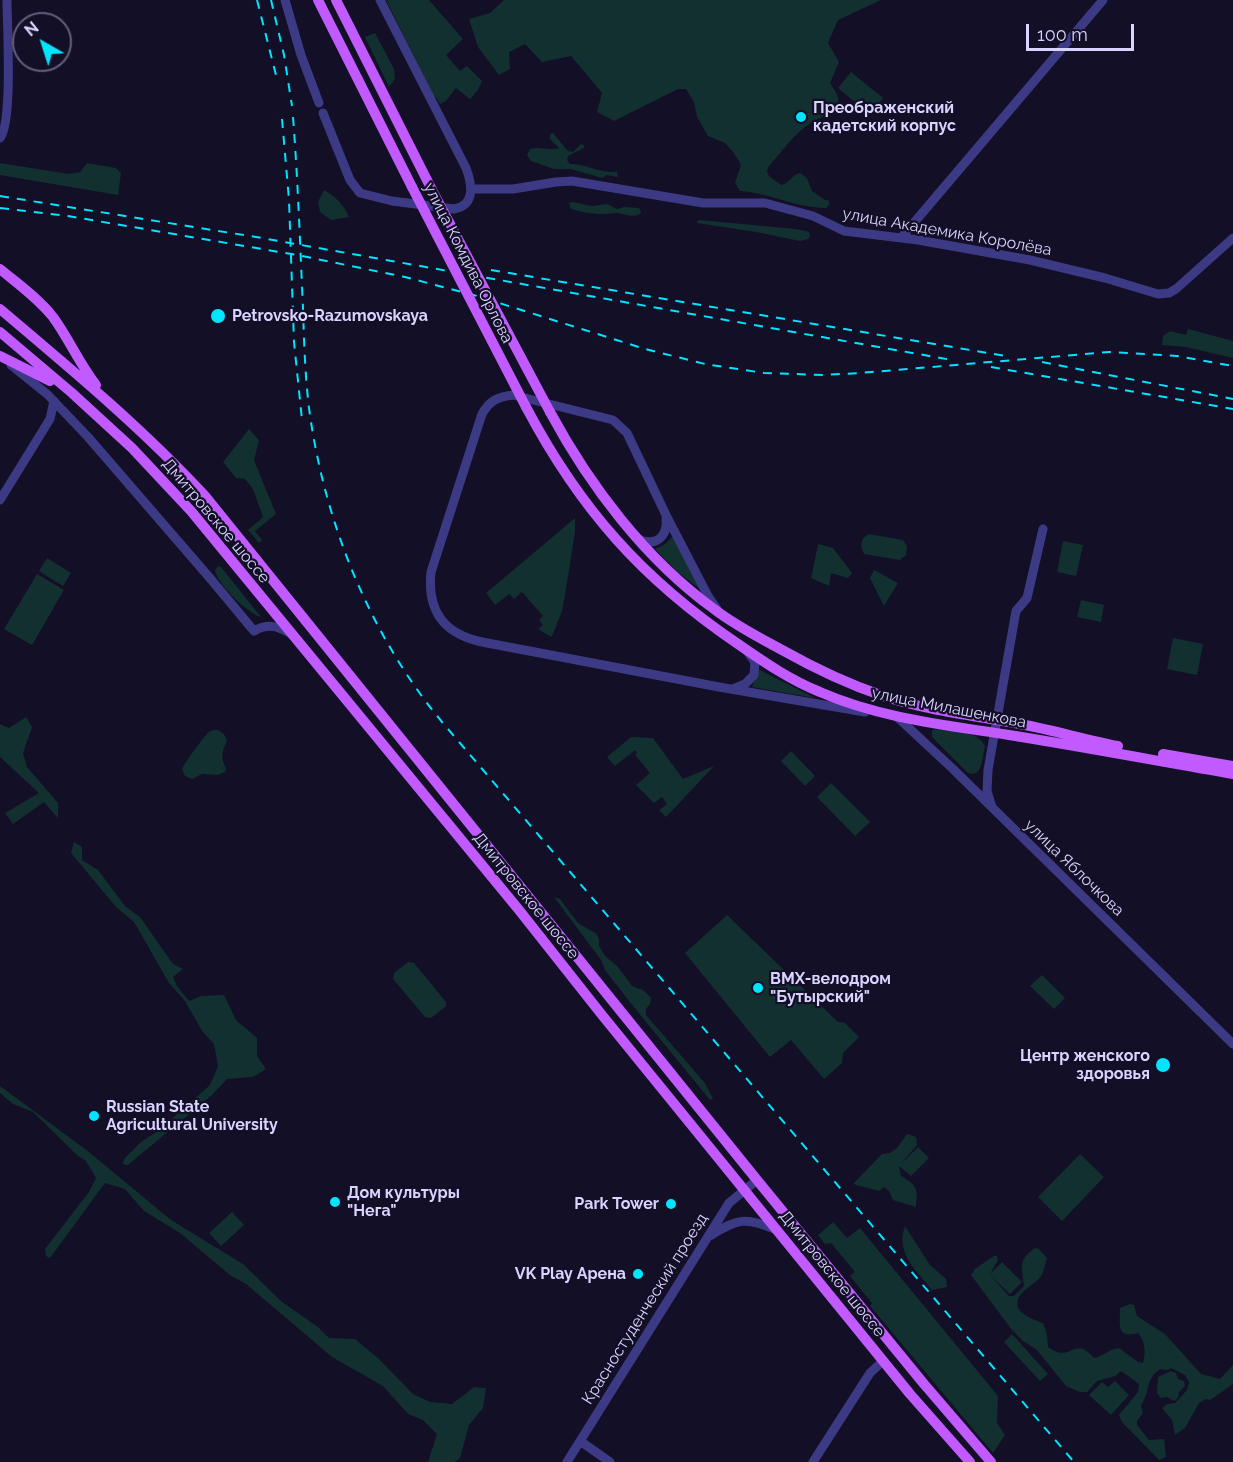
<!DOCTYPE html>
<html>
<head>
<meta charset="utf-8">
<style>
  body { margin:0 }
  #map { position:relative; width:1233px; height:1462px; overflow:hidden; background:#130f26; font-family:Raleway,sans-serif }
  canvas { display:block }
  .north { position:absolute; left:12px; top:12px; width:60px; height:60px; box-sizing:border-box; background:#130f26; border:2px solid #625e7d; border-radius:50%; rotate:321deg; font-size:16px; font-weight:700; line-height:24px; text-align:center; color:#d9d4ff }
  .north::after { content:''; display:block; margin:auto; width:21px; height:27px; background:#00e5ff; clip-path:polygon(50% 0,100% 100%,50% 72%,0 100%) }
  .scale { position:absolute; left:1026px; top:24px; width:108px; height:27px; box-sizing:border-box; border:3px solid #d9d4ff; border-top:0; padding-left:8px; font-size:18px; line-height:21px; white-space:nowrap; color:#d9d4ff; -webkit-text-stroke:4px #130f26; paint-order:stroke }
</style>
</head>
<body>
<div id="map">
<canvas width="1233" height="1462"></canvas>
<div class="north">N</div>
<div class="scale">100 m</div>
</div>
<script>
const c = document.querySelector('canvas').getContext('2d');
c.lineJoin = 'round';
function fillPath(path, color) { c.fillStyle = color; c.fill(path, 'evenodd'); }
function stroke(path, color, width, dash) { c.strokeStyle = color; c.lineWidth = width; c.lineCap = dash ? 'butt' : 'round'; c.setLineDash(dash || []); c.stroke(path); }
function write(font, color, halo, rows, align = 'center') {
  c.font = font + ' Raleway,sans-serif'; c.lineWidth = 4.5; c.setLineDash([]); c.textBaseline = 'middle'; c.strokeStyle = halo; c.fillStyle = color; for (const [text, x, y, turn = 0] of rows) {
    c.save(); c.translate(x, y); c.rotate((+turn || 0) * Math.PI / 180); c.textAlign = isNaN(turn) ? turn : align; if (halo) c.strokeText(text, 0, 0); c.fillText(text, 0, 0); c.restore();
  }
}
fillPath(new Path2D(`
  M 386,0 L 429,0 L 463,39 L 446,55 L 460,71 L 467,66 L 482,81 L 478,90 L 470,99 L 456,88 L 446,101 L 440,104 L 436,97 L 434,97 Z
  M 504,0 L 881,0 L 838,20 L 828,43 L 839,62 L 830,83 C 834,90 840,96 838,104 C 835,117 821,116 812,122 C 795,132 782,152 769,166 L 767,171 L 769,176 L 781,185 C 790,183 791,175 800,173 L 807,178 L 812,191 L 825,200 L 828,200 L 830,204 L 826,208 C 797,208 769,193 740,191 L 735,183 L 741,165 L 734,153 L 725,143 L 708,136 L 697,117 L 694,102 L 686,89 L 678,89 L 614,121 L 597,112 L 602,93 L 571,56 L 542,62 L 525,44 L 509,52 L 510,69 L 499,75 L 478,47 L 469,19 L 490,13 Z
  M 375,33 L 394,69 L 395,79 L 389,87 L 365,37 Z
  M 851,72 L 883,98 L 873,112 L 867,112 L 838,88 Z
  M 553,133 L 568,151 L 573,152 L 581,144 L 584,145 L 584,148 L 568,156 L 567,160 L 570,164 C 588,164 597,173 617,172 L 618,177 L 607,175 L 602,178 L 571,169 L 554,169 L 531,161 L 527,155 L 530,149 C 539,146 549,151 559,148 L 550,139 L 550,134 Z
  M 0,163 L 69,174 L 80,172 L 87,163 L 116,168 L 121,173 L 118,195 L 0,175 Z
  M 324,190 C 334,195 345,206 349,217 L 331,220 L 320,212 L 318,202 Z
  M 573,202 L 592,206 L 607,204 L 617,209 L 624,207 L 639,208 L 641,212 L 640,214 C 631,218 626,214 617,213 C 612,213 608,214 603,214 C 593,214 579,212 570,208 L 569,203 Z
  M 700,220 L 796,229 L 809,232 L 810,236 L 808,239 L 800,241 L 756,232 L 697,223 L 697,221 Z
  M 1188,329 L 1233,341 L 1233,358 L 1186,347 L 1162,345 L 1163,336 L 1170,331 L 1186,335 Z
  M 249,429 L 259,440 L 254,460 L 276,514 L 255,531 L 262,540 L 259,543 L 248,530 L 263,517 L 253,489 L 245,479 L 236,478 L 223,462 Z
  M 575,518 L 575,532 L 565,595 L 562,611 L 553,634 L 551,637 L 538,629 L 543,625 L 539,620 L 543,616 L 522,592 L 514,599 L 509,594 L 495,605 L 486,593 Z
  M 869,534 L 903,540 L 907,546 L 906,555 L 900,560 L 864,554 L 861,546 L 863,538 Z
  M 673,536 L 700,589 L 676,571 L 655,549 L 664,545 Z
  M 1063,541 L 1083,545 L 1076,576 L 1057,572 Z
  M 818,544 L 833,548 L 852,573 L 848,578 L 831,573 L 829,586 L 811,578 Z
  M 47,558 L 71,573 L 63,586 L 39,571 Z
  M 218,566 L 221,567 L 261,617 C 248,614 217,584 215,570 Z
  M 874,570 L 898,583 L 884,606 L 870,578 Z
  M 37,574 L 64,590 L 32,645 L 4,629 Z
  M 1081,600 L 1104,605 L 1101,622 L 1077,617 Z
  M 1173,638 L 1203,644 L 1197,675 L 1167,669 Z
  M 758,669 L 815,698 L 752,687 Z
  M 26,717 L 32,727 L 23,753 L 27,767 L 58,803 L 58,818 L 44,802 L 13,824 L 5,813 L 39,793 L 0,757 L 0,724 L 9,728 Z
  M 937,729 C 952,731 977,730 985,746 C 982,757 983,778 968,773 L 932,737 L 932,730 Z
  M 218,730 L 224,734 L 227,741 C 222,752 220,757 226,768 L 225,772 L 218,775 L 202,774 L 192,779 L 185,776 L 182,769 C 183,765 205,735 209,732 C 212,730 214,730 218,730 Z
  M 631,737 L 653,738 L 683,779 L 714,766 L 666,817 L 659,810 L 667,804 L 662,797 L 654,803 L 636,785 L 650,773 L 635,755 L 637,753 L 635,750 L 615,766 L 607,757 Z
  M 791,751 L 815,776 L 805,786 L 781,761 Z
  M 831,783 L 870,822 L 855,836 L 817,797 Z
  M 74,842 L 82,847 L 82,860 L 98,870 L 125,906 L 140,917 L 173,964 L 183,969 L 173,977 L 177,986 L 189,1001 L 201,996 L 224,995 L 236,1020 L 257,1038 L 257,1056 L 266,1069 L 253,1077 L 227,1079 L 212,1095 L 128,1165 L 122,1164 L 125,1158 L 141,1142 L 158,1131 L 210,1085 L 218,1066 L 214,1044 L 202,1031 L 185,1001 L 169,983 L 134,922 L 116,907 L 71,853 Z
  M 554,897 L 560,899 L 578,923 L 597,934 L 599,940 L 599,946 L 605,956 L 618,967 L 632,986 L 643,990 L 651,998 L 650,1004 L 646,1009 L 646,1015 L 704,1082 L 713,1098 L 710,1100 L 629,1001 L 605,970 L 601,960 Z
  M 727,915 L 838,1022 L 845,1023 L 859,1037 L 843,1053 L 842,1063 L 824,1079 L 791,1040 L 770,1057 L 685,953 Z
  M 408,962 L 414,963 L 446,1002 L 446,1006 L 431,1018 L 425,1017 L 393,979 L 394,973 Z
  M 1042,975 L 1065,998 L 1054,1009 L 1030,986 Z
  M 0,1086 L 89,1152 L 171,1220 L 243,1264 L 282,1302 L 318,1327 L 329,1338 L 355,1339 L 379,1359 L 413,1394 L 430,1402 L 452,1404 L 474,1387 L 486,1388 L 483,1408 L 469,1425 L 460,1458 L 455,1462 L 428,1462 L 437,1434 L 423,1420 L 408,1414 L 383,1386 L 332,1357 L 246,1284 L 230,1275 L 180,1233 L 144,1211 L 125,1189 L 105,1183 L 50,1258 L 46,1256 L 45,1249 L 89,1192 L 96,1178 L 86,1161 L 78,1156 L 33,1112 L 13,1104 L 0,1093 Z
  M 907,1134 L 916,1137 L 917,1145 L 900,1165 L 918,1147 L 929,1158 L 911,1176 L 899,1166 L 901,1176 C 917,1186 918,1187 916,1207 L 893,1200 L 889,1191 L 884,1187 L 879,1191 L 853,1184 L 882,1154 L 890,1153 L 897,1148 Z
  M 1080,1154 L 1104,1177 L 1062,1221 L 1038,1197 Z
  M 232,1212 L 244,1225 L 221,1246 L 209,1233 Z
  M 833,1222 L 847,1238 L 860,1228 L 998,1396 L 997,1423 L 1005,1435 L 993,1453 L 870,1306 L 872,1303 L 850,1276 L 855,1272 L 831,1243 L 825,1244 L 818,1235 Z
  M 905,1226 L 930,1265 L 946,1279 L 947,1287 L 932,1290 C 916,1270 895,1253 905,1226 Z
  M 1035,1248 L 1039,1249 L 1047,1258 C 1045,1264 1044,1271 1041,1276 C 1037,1282 1028,1287 1023,1292 C 1006,1309 1030,1319 1043,1323 L 1047,1334 L 1048,1347 C 1051,1349 1054,1351 1057,1352 C 1072,1357 1076,1337 1094,1358 C 1104,1356 1109,1349 1119,1348 L 1138,1362 L 1143,1363 C 1146,1352 1145,1341 1138,1333 C 1116,1339 1120,1325 1120,1308 L 1130,1304 L 1134,1305 L 1137,1316 L 1165,1334 L 1201,1374 L 1220,1379 L 1233,1365 L 1233,1384 L 1210,1400 L 1206,1399 L 1199,1403 L 1185,1428 L 1175,1435 L 1172,1420 L 1162,1408 L 1167,1404 L 1175,1403 L 1187,1390 L 1189,1382 L 1185,1375 L 1171,1368 L 1168,1370 L 1160,1369 C 1144,1381 1151,1391 1141,1405 L 1143,1413 L 1137,1421 L 1137,1425 L 1149,1440 L 1164,1439 L 1166,1457 L 1159,1460 L 1122,1422 L 1119,1415 L 1138,1392 L 1139,1384 L 1121,1371 L 1115,1376 L 1097,1381 L 1087,1392 L 1080,1392 L 1066,1386 L 1037,1350 L 1023,1341 L 1012,1330 L 971,1275 L 975,1269 L 994,1256 L 997,1256 L 998,1260 L 990,1274 L 1002,1262 L 1022,1282 L 1010,1294 L 990,1275 L 1009,1296 L 1014,1296 L 1024,1286 C 1022,1266 1018,1260 1035,1248 Z
  M 1012,1334 L 1048,1374 L 1040,1381 L 1004,1342 Z
  M 1171,1371 L 1176,1373 L 1178,1379 L 1184,1381 L 1185,1386 L 1179,1392 L 1178,1398 L 1174,1401 L 1167,1397 L 1161,1398 L 1157,1393 L 1158,1377 Z
  M 1115,1381 L 1129,1395 L 1111,1415 L 1089,1395 L 1102,1382 L 1108,1387 Z`), '#12302f');
stroke(new Path2D(`
  M 285,0 L 301,55 L 319,103
  M 323,113 L 350,180 L 360,193 L 392,201 L 454,209 C 476,205 472,184 466,168 L 380,0
  M 0,138 C 13,123 7,25 7,0
  M 471,189 L 513,189 L 556,182 L 572,181 L 703,203 L 765,203 L 813,216 L 844,231 L 918,240 L 1030,260 L 1105,278 L 1158,294 L 1169,293 L 1176,289 L 1233,238
  M 901,238 L 1103,0
  M 11,365 L 47,394 L 88,437 L 209,577 L 254,631 C 268,623 276,626 290,633
  M 0,500 L 50,419 L 54,401
  M 638,539 C 656,547 668,537 666,518
  M 717,609 L 708,596 L 666,515 L 627,433 L 613,420 L 513,395 C 498,397 490,400 482,414 L 431,572 C 427,611 444,634 482,642 L 719,687 L 865,712
  M 733,689 L 745,684 L 754,675 L 755,662 L 747,651
  M 896,716 L 953,769 L 1233,1044
  M 992,807 L 987,791 L 988,770 L 1016,611 L 1027,598 L 1043,529
  M 710,1236 C 738,1218 746,1217 777,1230
  M 580,1441 L 610,1462
  M 567,1462 L 729,1203 L 757,1180
  M 813,1462 L 870,1373 L 883,1361`), '#3d3a85', 9);
stroke(new Path2D(`
  M 318,0 L 412,187
  M 336,0 L 432,190
  M 0,269 C 18,284 38,298 53,317 C 69,339 79,363 96,385
  M 0,309 C 71,369 142,428 205,496 L 757,1180 L 924,1384 L 991,1462
  M 0,332 L 72,393 L 132,448 L 191,511 L 519,910 L 602,1015 L 910,1394 L 970,1462
  M 0,356 L 50,381
  M 526,407 C 580,509 642,579 738,644 C 764,662 790,680 820,692 C 879,718 946,725 1009,735 C 1084,747 1158,761 1233,774
  M 550,412 C 590,486 645,559 714,609 C 736,626 760,638 784,651 C 816,669 848,684 883,696 C 929,711 978,716 1025,725 C 1056,731 1087,740 1118,746
  M 1163,754 L 1233,766`), '#c25bff', 10);
stroke(new Path2D(`
  M 257,0 L 276,75
  M 271,0 L 284,55 L 292,106
  M 293,117 C 298,181 300,244 303,308 C 304,341 305,375 309,408 C 324,521 369,634 442,722 L 1074,1462
  M 282,119 L 289,200 L 294,342 L 302,420
  M 0,196 L 256,237 L 952,360
  M 0,208 L 68,216 L 297,255 L 405,277 L 477,296 L 645,349 L 705,364 L 764,373 L 824,375 L 860,373 L 1109,352 L 1177,356 L 1233,366
  M 491,270 L 1006,356
  M 1042,362 L 1233,399
  M 991,367 L 1233,409`), '#00e5ff', 2, [9, 8]);
stroke(new Path2D(`
  M 412,187 L 526,407
  M 432,190 L 550,412`), '#c25bff', 10);
for (const [x, y, r, color] of [
  [801,117,6,"#00e5ff"],
  [218,316,8,"#00e5ff"],
  [758,988,6,"#00e5ff"],
  [1163,1065,8,"#00e5ff"],
  [94,1116,6,"#00e5ff"],
  [335,1202,6,"#00e5ff"],
  [671,1204,6,"#00e5ff"],
  [638,1274,6,"#00e5ff"]
]) { const dot = new Path2D(); dot.arc(x, y, r, 0, 2 * Math.PI); c.fillStyle = color; c.fill(dot); stroke(dot, '#130f26', 2); }
write('bold 16px', '#d9d4ff', '#130f26', [
  ["Преображенский",813,108],
  ["кадетский корпус",813,126],
  ["Petrovsko-Razumovskaya",232,316],
  ["BMX-велодром",770,979],
  ["\"Бутырский\"",770,997],
  ["Центр женского",1150,1056,"right"],
  ["здоровья",1150,1074,"right"],
  ["Russian State",106,1107],
  ["Agricultural University",106,1125],
  ["Дом культуры",347,1193],
  ["\"Нега\"",347,1211],
  ["Park Tower",659,1204,"right"],
  ["VK Play Арена",626,1274,"right"]
], 'left');
write('16px', '#d9d4ff', '#130f26', [
  ["улица Академика Королёва",947,232,10],
  ["улица Комдива Орлова",468,263,63],
  ["Дмитровское шоссе",216,521,50],
  ["улица Милашенкова",949,708,11],
  ["улица Яблочкова",1074,868,44],
  ["Дмитровское шоссе",526,896,51],
  ["Дмитровское шоссе",832,1274,51],
  ["Красностуденческий проезд",645,1309,-58]
]);
</script>
</body>
</html>
